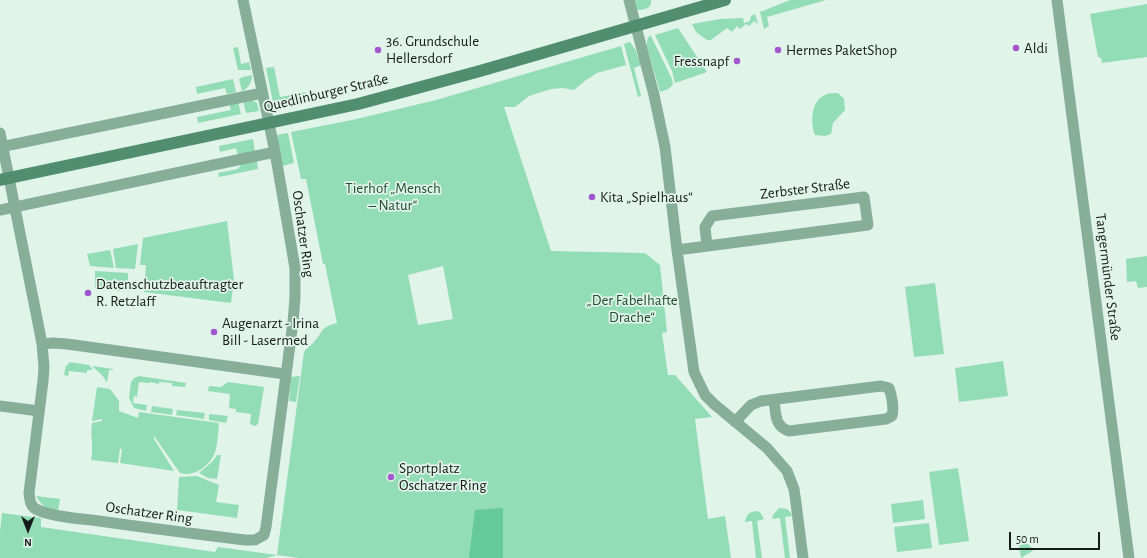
<!DOCTYPE html>
<html>
<head>
<meta charset="utf-8">
<style>
  body { margin:0 }
  #map { position:relative; width:1147px; height:558px; overflow:hidden; background:#e1f4e9; font-family:"Alegreya Sans",sans-serif }
  canvas { display:block }
  .north { position:absolute; left:8px; top:510px; width:40px; height:40px; -webkit-text-stroke:3px #e1f4e9; paint-order:stroke; rotate:180deg; font-size:11px; font-weight:700; line-height:16px; text-align:center; color:#151b18 }
  .north::after { content:''; display:block; margin:auto; width:14px; height:18px; background:#151b18; clip-path:polygon(50% 0,100% 100%,50% 72%,0 100%) }
  .scale { position:absolute; left:1009px; top:532px; width:91px; height:18px; box-sizing:border-box; border:2px solid #151b18; border-top:0; padding-left:5px; font-size:12px; line-height:14px; white-space:nowrap; color:#151b18; -webkit-text-stroke:3px #e1f4e9; paint-order:stroke }
</style>
</head>
<body>
<div id="map">
<canvas width="1147" height="558"></canvas>
<div class="north">N</div>
<div class="scale">50 m</div>
</div>
<script>
const c = document.querySelector('canvas').getContext('2d');
c.lineJoin = 'round';
function fillPath(path, color) { c.fillStyle = color; c.fill(path, 'evenodd'); }
function stroke(path, color, width, dash) { c.strokeStyle = color; c.lineWidth = width; c.lineCap = dash ? 'butt' : 'round'; c.setLineDash(dash || []); c.stroke(path); }
function write(font, color, halo, rows, align = 'center') {
  c.font = font + ' "Alegreya Sans",sans-serif'; c.lineWidth = 3.5; c.setLineDash([]); c.textBaseline = 'middle'; c.strokeStyle = halo; c.fillStyle = color; for (const [text, x, y, turn = 0] of rows) {
    c.save(); c.translate(x, y); c.rotate((+turn || 0) * Math.PI / 180); c.textAlign = isNaN(turn) ? turn : align; if (halo) c.strokeText(text, 0, 0); c.fillText(text, 0, 0); c.restore();
  }
}
fillPath(new Path2D(`
  M 636,0 L 651,0 C 652,8 646,9 639,10 L 636,9 L 634,2 Z
  M 790,0 L 826,0 L 767,17 L 769,26 L 764,29 L 760,12 Z
  M 1147,4 L 1147,57 L 1102,63 L 1101,58 L 1098,57 L 1090,14 Z
  M 755,14 L 758,24 L 754,21 L 749,26 L 746,24 L 740,29 L 737,26 L 732,32 L 727,28 L 711,40 L 707,40 L 696,32 L 692,24 L 720,19 L 743,18 L 744,23 L 750,21 L 751,16 Z
  M 678,28 L 707,72 L 675,83 L 672,71 L 655,35 Z
  M 649,36 L 651,36 L 672,79 L 673,84 C 670,89 666,90 660,92 L 647,47 L 647,41 Z
  M 630,42 L 635,49 L 641,65 L 634,68 L 641,96 L 638,97 L 624,44 Z
  M 621,46 L 626,65 L 597,73 L 586,80 L 574,90 L 563,88 L 551,89 L 529,96 L 515,107 L 504,107 L 551,251 L 645,253 L 660,265 L 667,332 L 662,333 L 668,375 L 675,375 L 712,417 L 695,419 L 708,519 L 725,516 L 731,558 L 503,558 L 502,556 L 469,558 L 299,558 L 277,555 L 267,558 L 0,558 L 0,532 L 2,513 L 41,518 L 41,527 L 215,552 L 218,547 L 277,555 L 304,352 C 306,348 310,347 313,343 C 324,332 318,328 337,323 L 325,264 L 323,264 L 306,179 L 301,179 L 291,132 L 352,120 L 436,100 ZM 443,266 L 453,319 L 418,325 L 408,275 Z
  M 238,47 L 241,64 L 249,62 L 251,70 L 238,70 L 233,48 Z
  M 274,67 L 280,97 L 306,92 L 307,101 L 281,106 L 274,105 L 273,102 L 266,68 Z
  M 252,75 C 252,82 249,88 242,91 L 239,79 L 243,77 Z
  M 233,79 L 236,92 L 227,94 L 225,88 L 197,94 L 196,87 Z
  M 838,93 L 844,99 L 845,110 L 833,123 L 831,134 L 825,136 L 815,135 C 810,123 811,100 825,95 C 829,93 834,93 838,93 Z
  M 250,99 L 257,103 L 259,111 L 246,113 L 243,100 Z
  M 238,101 L 241,114 L 198,123 L 197,117 L 231,110 L 229,103 Z
  M 288,133 L 294,163 L 282,166 L 277,135 Z
  M 253,139 L 255,152 L 238,155 L 236,148 L 220,152 L 219,146 Z
  M 257,160 L 258,169 L 219,177 L 218,173 L 238,169 L 242,163 Z
  M 227,221 L 234,280 L 231,303 L 144,292 L 146,265 L 140,265 L 143,238 Z
  M 138,244 L 135,269 L 116,268 L 113,249 Z
  M 110,250 L 114,268 L 90,266 L 87,254 Z
  M 1147,256 L 1147,287 L 1138,288 L 1136,281 L 1127,282 L 1126,259 Z
  M 95,271 L 128,273 L 128,281 L 122,281 L 120,291 L 95,288 Z
  M 935,283 L 944,354 L 914,357 L 905,287 Z
  M 1003,361 L 1008,396 L 959,402 L 955,368 Z
  M 69,362 L 89,365 L 93,370 L 87,370 L 87,373 L 69,371 L 68,376 L 64,375 L 66,365 L 68,365 Z
  M 92,366 L 113,369 L 113,370 L 109,370 L 107,383 L 102,375 Z
  M 139,376 L 186,383 L 185,387 L 172,386 L 172,383 L 159,382 L 159,384 L 150,382 L 150,383 L 139,382 L 137,397 L 134,396 L 133,403 L 147,405 L 146,411 L 134,408 L 129,398 L 131,382 L 134,378 Z
  M 300,376 L 296,402 L 289,401 L 291,377 Z
  M 228,382 L 264,387 L 258,424 L 255,426 L 250,424 L 251,414 L 236,412 L 236,409 L 229,408 L 230,394 L 208,391 L 209,386 L 221,387 Z
  M 97,387 L 110,389 L 119,401 L 119,411 L 138,418 L 139,412 L 219,423 C 218,432 218,443 215,452 C 211,465 193,478 180,473 L 154,436 L 154,439 L 174,471 L 120,463 L 122,450 L 120,448 L 118,463 L 91,460 C 94,447 90,436 92,423 L 102,421 L 102,419 L 92,421 Z
  M 152,406 L 173,409 L 172,415 L 151,412 Z
  M 177,410 L 205,413 L 204,419 L 176,415 Z
  M 209,414 L 228,416 L 226,423 L 209,420 Z
  M 217,455 L 221,455 L 217,479 L 208,478 L 199,473 L 213,461 Z
  M 958,468 L 969,541 L 939,545 L 929,472 Z
  M 197,476 L 219,485 L 216,502 L 239,505 L 237,518 L 177,510 L 179,477 Z
  M 36,496 L 60,499 L 58,511 C 46,509 43,507 36,496 Z
  M 923,500 L 925,519 L 893,523 L 891,504 Z
  M 779,508 L 787,509 L 791,513 L 792,516 L 785,517 L 790,558 L 785,558 L 780,518 L 772,519 L 773,515 Z
  M 756,511 L 760,512 L 764,519 L 757,521 L 762,558 L 756,558 L 752,521 L 745,522 C 746,515 749,512 756,511 Z
  M 929,523 L 932,548 L 897,552 L 894,527 Z
  M 1024,544 L 1028,544 L 1034,550 L 1021,558 L 1019,546 Z`), '#92dcb6');
fillPath(new Path2D(`
  M 503,508 L 503,558 L 469,558 L 475,510 Z`), '#65c999');
stroke(new Path2D(`
  M 629,0 L 654,95 L 665,147 L 677,250 L 694,372 L 705,395 L 714,404 L 767,448 L 787,471 L 794,489 L 796,503 L 803,558
  M 1057,0 L 1129,558
  M 0,133 L 38,323 L 42,344 L 44,367 L 43,381 L 29,493 C 30,501 30,507 38,510 C 52,517 83,519 99,521 C 148,528 196,534 245,540 L 255,540 L 264,535 L 266,527 L 293,322 L 295,298 L 295,268 L 275,152 L 243,0
  M 0,147 L 262,93
  M 0,210 L 275,152
  M 677,250 L 868,225 L 864,197 L 712,216 L 705,227 L 707,246
  M 42,344 L 53,343 L 67,344 L 285,374
  M 0,406 L 39,411
  M 735,422 L 751,405 L 761,401 L 881,386 L 889,388 C 892,396 894,408 892,416 L 886,419 L 789,431 C 774,426 776,413 774,400`), '#87ae99', 11);
stroke(new Path2D(`
  M 0,180 L 358,104 L 480,71 L 725,0`), '#518e70', 12);
for (const [x, y, r, color] of [
  [1016,48,4,"#a058cc"],
  [378,50,4,"#a058cc"],
  [778,50,4,"#a058cc"],
  [737,61,4,"#a058cc"],
  [592,197,4,"#a058cc"],
  [88,293,4,"#a058cc"],
  [214,332,4,"#a058cc"],
  [391,477,4,"#a058cc"]
]) { const dot = new Path2D(); dot.arc(x, y, r, 0, 2 * Math.PI); c.fillStyle = color; c.fill(dot); stroke(dot, '#e1f4e9', 1.5); }
write('15px', '#151b18', '#e1f4e9', [
  ["36. Grundschule",386,41],
  ["Hellersdorf",386,58],
  ["Aldi",1024,48],
  ["Hermes PaketShop",786,50],
  ["Fressnapf",729,61,"right"],
  ["Kita „Spielhaus“",600,197],
  ["Datenschutzbeauftragter",96,284],
  ["R. Retzlaff",96,301],
  ["Augenarzt - Irina",222,323],
  ["Bill - Lasermed",222,340],
  ["Sportplatz",399,468],
  ["Oschatzer Ring",399,485]
], 'left');
write('15px', '#151b18', '#e1f4e9', [
  ["Quedlinburger Straße",326,93,-13],
  ["Zerbster Straße",805,189,-7],
  ["Oschatzer Ring",303,234,82],
  ["Tangermünder Straße",1108,277,83],
  ["Oschatzer Ring",149,513,8]
]);
write('15px', '#214b37', '#e1f4e9', [
  ["Tierhof „Mensch",393,188],
  ["– Natur“",393,205],
  ["„Der Fabelhafte",632,300],
  ["Drache“",632,317]
]);
</script>
</body>
</html>
